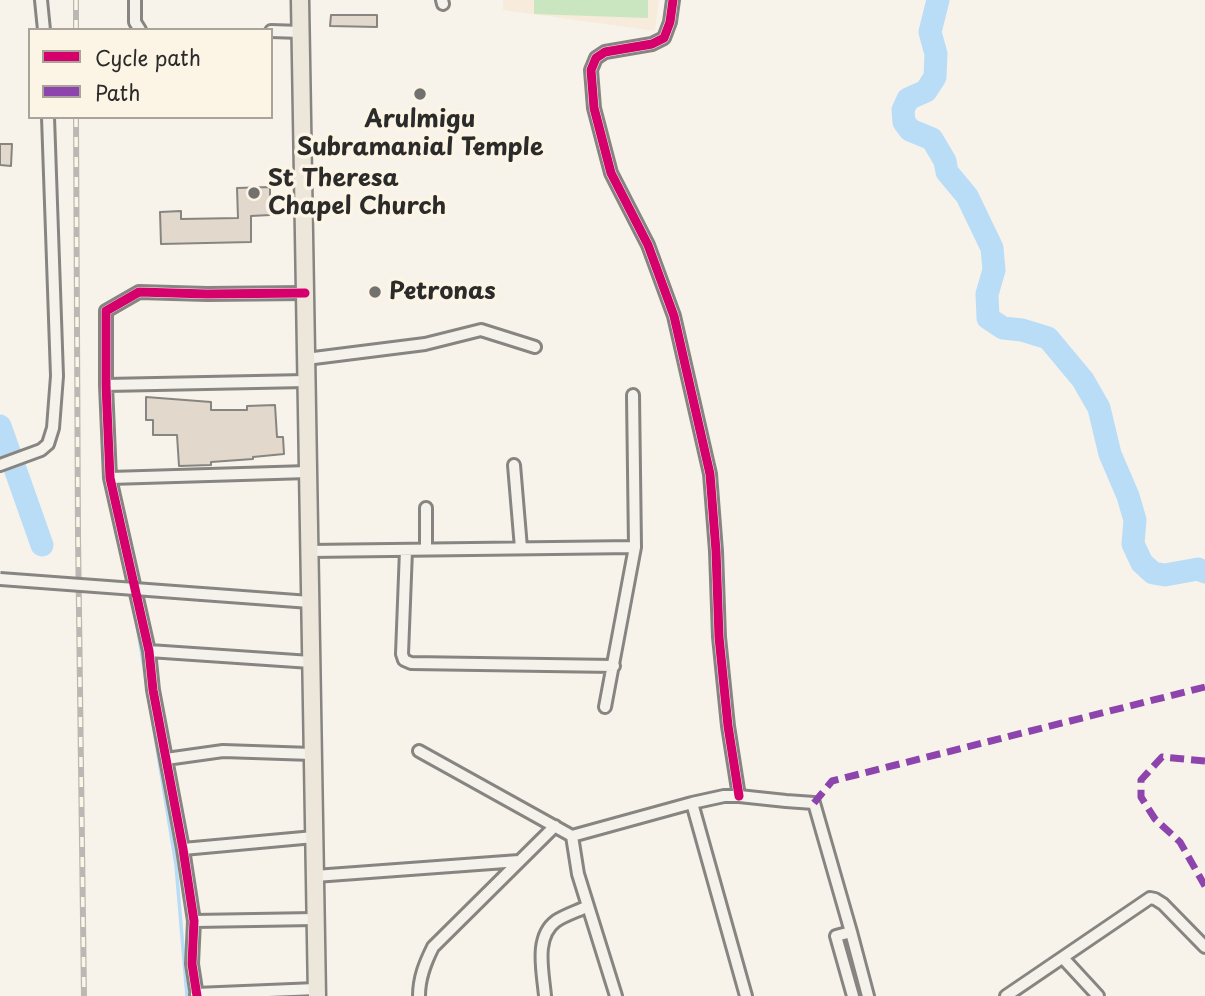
<!DOCTYPE html>
<html>
<head>
<meta charset="utf-8">
<style>
  body { margin:0 }
  #map { position:relative; width:1205px; height:996px; overflow:hidden; background:#f7f3ea; font-family:"Playpen Sans",sans-serif }
  canvas { display:block }
  .legend { position:absolute; left:28px; top:28px; width:245px; height:91px; box-sizing:border-box; background:#fcf5e5; border:2px solid #a8a49b; margin:0; padding:9px 12px; list-style:none; font-size:21px; color:#2b2b2b }
  .legend li { display:flex; align-items:center; gap:14px; height:35px }
  .legend b { width:35px; border:2px solid #a8a49b }
</style>
</head>
<body>
<div id="map">
<canvas width="1205" height="996"></canvas>
<ul class="legend">
<li><b style="height:9px;background:#d6006c"></b>Cycle path</li>
<li><b style="height:9px;background:#8e44ad"></b>Path</li>
</ul>
</div>
<script>
const c = document.querySelector('canvas').getContext('2d');
c.lineJoin = 'round';
function fillPath(path, color) { c.fillStyle = color; c.fill(path, 'evenodd'); }
function stroke(path, color, width, dash) { c.strokeStyle = color; c.lineWidth = width; c.lineCap = dash ? 'butt' : 'round'; c.setLineDash(dash || []); c.stroke(path); }
function write(font, color, halo, rows, align = 'center') {
  c.font = font + ' "Playpen Sans",sans-serif'; c.lineWidth = 7; c.setLineDash([]); c.textBaseline = 'middle'; c.strokeStyle = halo; c.fillStyle = color; for (const [text, x, y, turn = 0] of rows) {
    c.save(); c.translate(x, y); c.rotate((+turn || 0) * Math.PI / 180); c.textAlign = isNaN(turn) ? turn : align; if (halo) c.strokeText(text, 0, 0); c.fillText(text, 0, 0); c.restore();
  }
}
fillPath(new Path2D(`
  M 503,0 L 659,0 L 655,31 L 503,10 Z`), '#f7ebdb');
fillPath(new Path2D(`
  M 534,0 L 648,0 L 648,18 L 534,14 Z`), '#c9e6c1');
stroke(new Path2D(`
  M 137,625 L 176,865 L 187,996`), '#b9ddf7', 3.5);
stroke(new Path2D(`
  M 938,0 L 930,32 L 936,54 L 935,77 L 926,91 L 908,99 L 903,110 L 904,122 L 910,130 L 932,139 L 945,161 L 947,172 L 967,196 L 992,248 L 994,270 L 987,294 L 988,318 L 1003,328 L 1022,330 L 1048,338 L 1083,380 L 1099,408 L 1110,454 L 1128,496 L 1135,520 L 1133,544 L 1142,563 L 1153,573 L 1165,575 L 1198,569 L 1205,572
  M 0,426 L 42,545`), '#b9ddf7', 23);
const building = new Path2D(`
  M 331,15 L 377,15 L 377,27 L 330,26 Z
  M 0,144 L 12,144 L 11,166 L 0,165 Z
  M 270,187 L 270,215 L 251,216 L 251,242 L 161,244 L 160,212 L 181,211 L 181,219 L 238,218 L 237,188 Z
  M 146,397 L 211,402 L 211,410 L 247,410 L 247,406 L 275,405 L 277,437 L 283,437 L 284,454 L 253,457 L 253,459 L 211,462 L 211,465 L 179,466 L 177,435 L 153,435 L 153,420 L 146,420 Z`);
fillPath(building, '#e2d8cc');
stroke(building, '#878581', 2);
const street = new Path2D(`
  M 41,0 L 44,30
  M 135,0 L 135,22 L 140,30
  M 442,0 L 443,4
  M 673,0 L 670,22 L 664,38 L 652,44 L 605,52 L 596,58 L 591,70 L 594,108 L 611,173 L 648,245 L 674,316 L 710,474 L 716,551 L 719,637 L 728,726 L 739,796
  M 271,31 L 301,32
  M 306,359 L 425,344 L 481,330 L 535,347
  M 106,385 L 306,381
  M 0,465 L 41,450 L 48,444 L 53,428 L 57,376 L 48,117
  M 514,465 L 521,548
  M 110,478 L 308,472
  M 426,508 L 426,549
  M 406,550 L 402,654 L 404,660 L 411,663 L 614,666
  M 309,551 L 635,547
  M 202,594 L 310,602
  M 149,651 L 311,662
  M 605,707 L 635,547 L 633,395
  M 419,751 L 572,836 L 692,803 L 724,796 L 739,796 L 786,801 L 814,803 L 851,932 L 868,996
  M 166,759 L 223,751 L 312,754
  M 692,803 L 746,996
  M 572,836 L 578,874 L 616,996
  M 183,849 L 314,837
  M 315,876 L 519,861
  M 194,921 L 315,919
  M 851,932 L 836,936 L 853,996
  M 1063,958 L 1098,996
  M 196,994 L 316,989
  M 197,996 L 192,964 L 194,921 L 183,849 L 153,690 L 149,651 L 110,478 L 106,385 L 106,311 L 139,292 L 207,294 L 305,293
  M 419,996 C 419,978 425,963 433,947 L 555,826
  M 545,996 C 543,972 534,937 556,921 C 565,915 578,911 588,906
  M 1006,996 L 1150,898 L 1155,899 L 1163,904 L 1205,947`);
const primary = new Path2D(`
  M 300,0 L 317,996`);
stroke(street, '#878581', 16);
stroke(primary, '#878581', 21);
stroke(street, '#f5f2ec', 10);
stroke(primary, '#ece7da', 16);
const rail = new Path2D(`
  M 76,0 L 76,30
  M 76,117 L 78,535 L 84,996`);
stroke(rail, '#bbb8b4', 6);
stroke(rail, '#fcf5e5', 3.5, [10]);
const streetBridge = new Path2D(`
  M 0,579 L 202,594`);
stroke(streetBridge, '#878581', 16, []);
stroke(streetBridge, '#f5f2ec', 10);
stroke(new Path2D(`
  M 1205,761 L 1162,757 L 1141,780 L 1141,797 L 1155,819 L 1180,842 L 1205,886
  M 814,803 L 832,781 L 1205,687`), '#8e44ad', 7, [14, 7]);
stroke(new Path2D(`
  M 673,0 L 670,22 L 664,38 L 652,44 L 605,52 L 596,58 L 591,70 L 594,108 L 611,173 L 648,245 L 674,316 L 710,474 L 716,551 L 719,637 L 728,726 L 739,796
  M 197,996 L 192,964 L 194,921 L 183,849 L 153,690 L 149,651 L 110,478 L 106,385 L 106,311 L 139,292 L 207,294 L 305,293`), '#d6006c', 9);
for (const [x, y, r, color] of [
  [420,94,7,"#72716e"],
  [254,193,7,"#72716e"],
  [375,292,7,"#72716e"]
]) { const dot = new Path2D(); dot.arc(x, y, r, 0, 2 * Math.PI); c.fillStyle = color; c.fill(dot); stroke(dot, '#fcf5e5', 2.5); }
write('bold 24px', '#2b2b2b', '#fcf5e5', [
  ["Arulmigu",420,120,"center"],
  ["Subramanial Temple",420,148,"center"],
  ["St Theresa",268,179],
  ["Chapel Church",268,207],
  ["Petronas",389,292]
], 'left');
</script>
</body>
</html>
